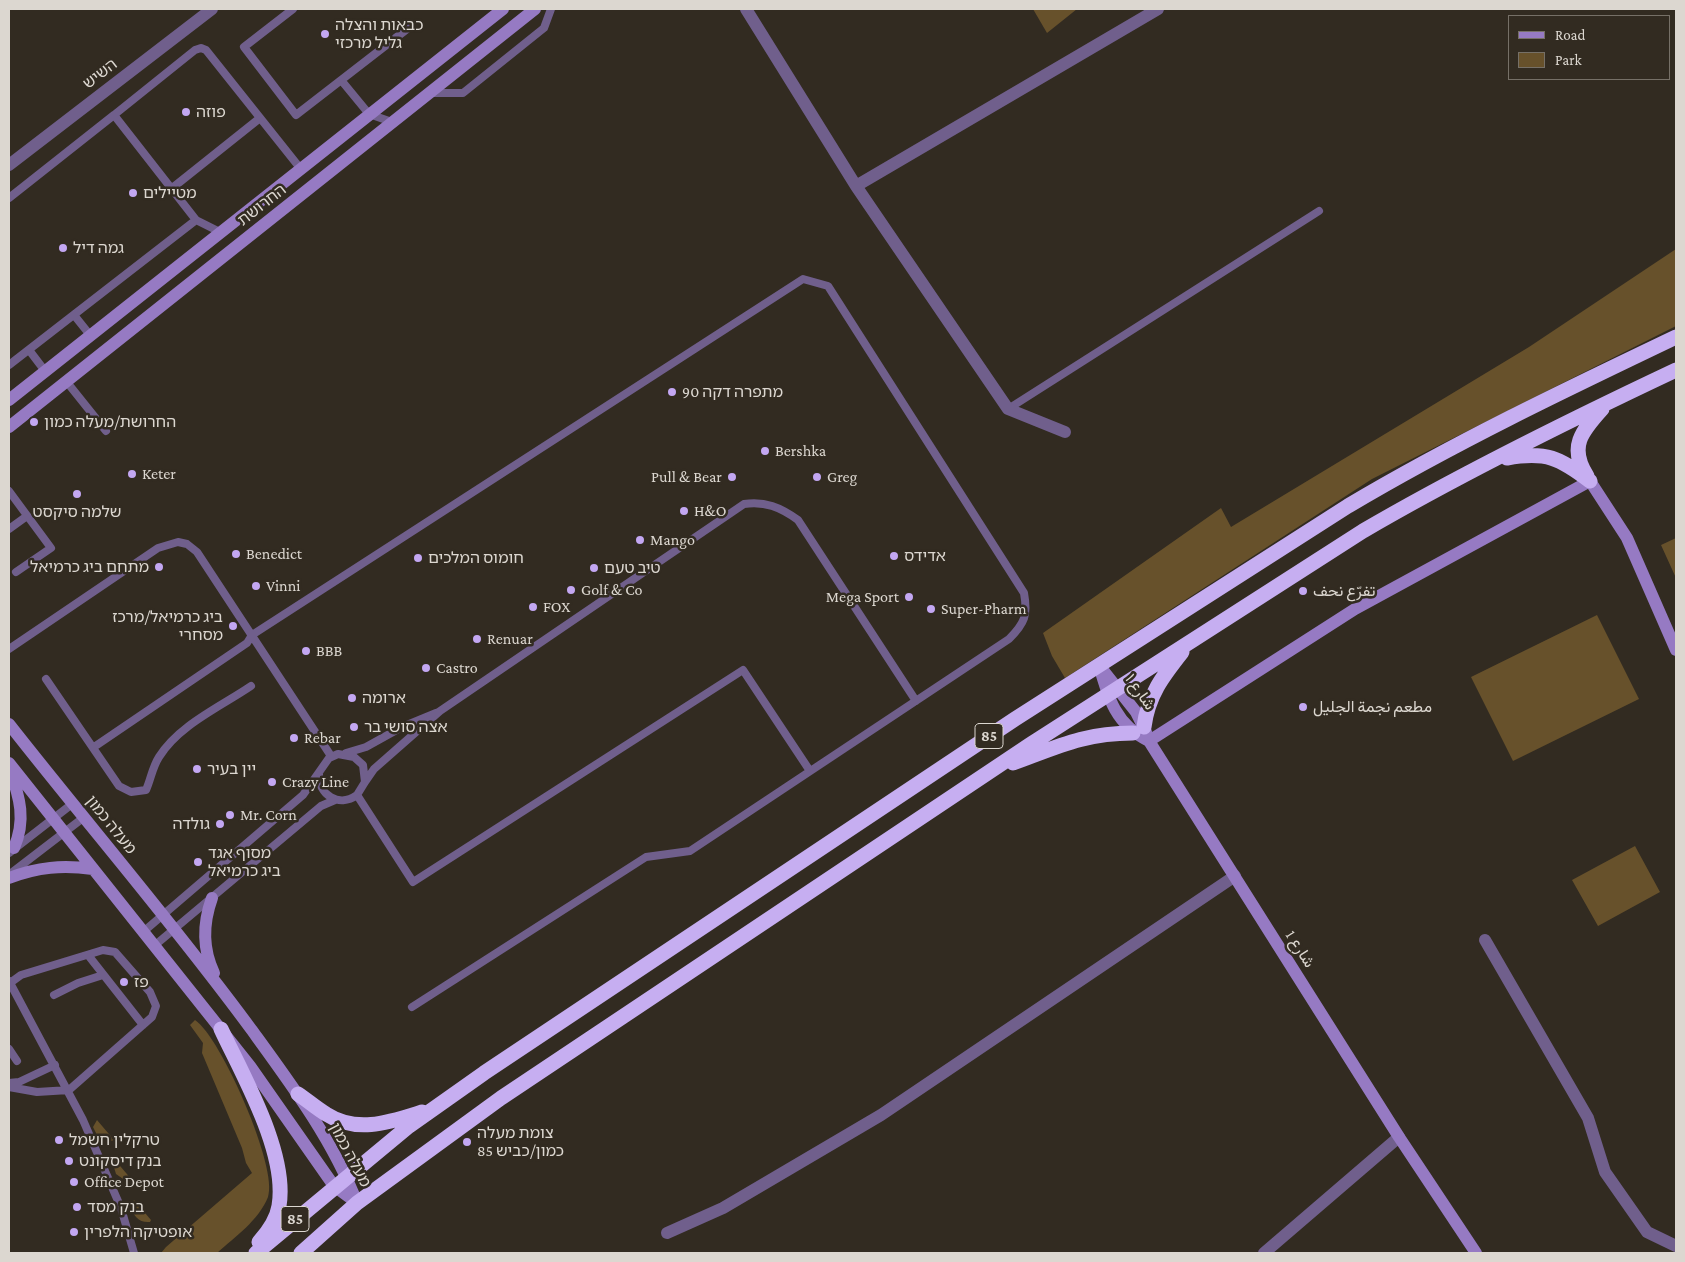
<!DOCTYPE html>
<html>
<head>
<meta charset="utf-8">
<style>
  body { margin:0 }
  #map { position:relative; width:1685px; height:1262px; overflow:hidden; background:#322b21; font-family:"Crimson Pro",serif }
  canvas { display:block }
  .frame { position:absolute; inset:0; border:10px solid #dcd7d0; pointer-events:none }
  .legend { position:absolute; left:1508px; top:15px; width:162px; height:65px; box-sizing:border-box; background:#322b21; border:1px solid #767067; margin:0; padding:6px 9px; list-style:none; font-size:15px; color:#dcd7d0 }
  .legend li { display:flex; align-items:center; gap:10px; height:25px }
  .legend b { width:25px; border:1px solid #767067 }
</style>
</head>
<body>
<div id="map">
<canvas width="1685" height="1262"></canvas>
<div class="frame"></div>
<ul class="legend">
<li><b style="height:6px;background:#967ac3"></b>Road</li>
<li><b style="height:14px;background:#67512b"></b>Park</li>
</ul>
</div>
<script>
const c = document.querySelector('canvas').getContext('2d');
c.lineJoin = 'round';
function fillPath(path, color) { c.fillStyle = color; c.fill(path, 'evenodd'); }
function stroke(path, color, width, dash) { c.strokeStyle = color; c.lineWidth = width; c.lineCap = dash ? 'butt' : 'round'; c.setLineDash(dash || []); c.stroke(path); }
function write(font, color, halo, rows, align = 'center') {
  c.font = font + ' "Crimson Pro",Vazirmatn,"Noto Sans Hebrew",serif'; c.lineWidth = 5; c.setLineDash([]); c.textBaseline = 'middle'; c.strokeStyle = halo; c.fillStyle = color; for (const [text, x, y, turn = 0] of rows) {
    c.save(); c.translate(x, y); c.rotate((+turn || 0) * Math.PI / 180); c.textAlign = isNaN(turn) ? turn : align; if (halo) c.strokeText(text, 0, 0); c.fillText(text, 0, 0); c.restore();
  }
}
fillPath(new Path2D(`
  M 1033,9 L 1077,9 L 1047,33 Z
  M 1676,249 L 1676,326 L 1372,479 L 1065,678 L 1052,656 L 1043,633 L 1221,508 L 1231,527 L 1529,347 Z
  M 1676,538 L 1676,578 L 1661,545 Z
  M 1597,615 L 1639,699 L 1513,761 L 1471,677 Z
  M 1635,846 L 1660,892 L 1598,926 L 1572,880 Z
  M 195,1020 C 221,1037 279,1169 268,1197 C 259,1220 235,1237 217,1253 L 161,1253 L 166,1247 L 252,1173 L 246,1163 L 242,1148 L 202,1053 L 203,1043 L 190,1025 Z
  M 97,1120 L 114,1140 L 106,1143 L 99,1139 L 93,1127 Z
  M 115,1160 L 132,1180 L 126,1181 L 116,1174 L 113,1164 Z
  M 134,1200 L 151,1220 L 150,1222 C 139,1223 133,1216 131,1206 Z`), '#67512b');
stroke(new Path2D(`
  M 293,9 L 244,47 L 296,115 L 411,26
  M 341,80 L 369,114 L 392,122
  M 431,93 L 463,93 L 544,28 L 551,9
  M 171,189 L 260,118
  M 9,198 L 114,115
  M 220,232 L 196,220 L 114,115 L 195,50 L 201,48 L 206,50 L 300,168
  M 74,315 L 90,335
  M 29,350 L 45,371
  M 9,365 L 196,220
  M 66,381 L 106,431
  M 1008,409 L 1319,211
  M 9,491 L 51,548 L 16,572
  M 9,529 L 27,516
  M 9,649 L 158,548 L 178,542 L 187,544 L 197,552 L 331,756
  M 46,679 L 119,786 L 131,792 L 146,790 C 151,779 152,768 159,757 C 179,725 220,707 251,686
  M 94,747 L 247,643 L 252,635 L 803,279 L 828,286 L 1024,593 C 1028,615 1025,623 1009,639 L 690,851 L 646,857 L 412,1007
  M 346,753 L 366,747 L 402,727 L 436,713
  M 365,782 L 374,769 L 440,711 L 744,504 C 765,501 780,507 798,520 L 916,701
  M 357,795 L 413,882 L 743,670 L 810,771
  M 9,853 L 72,804
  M 10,874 L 83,818
  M 143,932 L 303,795 L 329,758 L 338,754 L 354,757 L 363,765 L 365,782 L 357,795 C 339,808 318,795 319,774
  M 154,946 L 321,806 L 335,800
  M 88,955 L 143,1025
  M 9,981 L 83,1120 L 121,1208 L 134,1253
  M 54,995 L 78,983 L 103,975
  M 9,1049 L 17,1061
  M 9,1083 L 19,1082 L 55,1065
  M 9,1087 L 37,1092 L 69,1090 L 152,1017 L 156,1006 L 150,992 L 115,952 L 103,950 L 21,975 L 10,983`), '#705f8c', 8);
stroke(new Path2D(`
  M 746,9 L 856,186 L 1158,9
  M 9,165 L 212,9
  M 856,186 L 1008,409 L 1065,432
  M 1485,940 L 1588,1118 L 1605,1172 L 1647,1232 L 1676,1246
  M 667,1233 L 723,1208 L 881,1115 L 1235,876
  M 1264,1253 L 1399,1137`), '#705f8c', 12);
stroke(new Path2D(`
  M 9,400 L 503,9
  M 9,427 L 535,9
  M 1099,665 C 1108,698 1116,725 1149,741 L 1399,1137 L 1476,1253
  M 1102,669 L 1136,712 L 1146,732
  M 9,724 C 89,826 174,924 251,1029 C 291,1084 333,1140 357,1203
  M 1149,741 L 1355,609 L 1590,481 L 1627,538 L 1676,650
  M 9,763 L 250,1066 L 334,1186 L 357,1203
  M 10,770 C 20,798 26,820 14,848
  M 9,878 C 38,867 62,865 93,869
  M 212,898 C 203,923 202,948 214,973`), '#967ac3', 12);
stroke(new Path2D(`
  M 1507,458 C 1546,451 1560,458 1590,481
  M 1587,476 C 1568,447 1582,431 1602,409
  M 1144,727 C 1148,695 1163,676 1182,652
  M 1013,763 C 1057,747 1084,733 1133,733
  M 221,1029 C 243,1076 288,1153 279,1206 C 277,1219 268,1232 259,1242
  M 298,1094 C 307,1100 316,1108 326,1114 C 357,1134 390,1122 422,1112
  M 256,1253 L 409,1126 L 484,1073 L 1015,719 L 1348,506 C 1454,443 1565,390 1676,337
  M 301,1253 L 357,1203 L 501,1098 L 1031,744 L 1363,531 C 1464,472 1570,420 1676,370`), '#c6aef1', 15);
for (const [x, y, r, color] of [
  [325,34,5,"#c3a7f2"],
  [186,112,5,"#c3a7f2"],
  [133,193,5,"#c3a7f2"],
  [63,248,5,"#c3a7f2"],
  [672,392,5,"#c3a7f2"],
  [34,422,5,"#c3a7f2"],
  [765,451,5,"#c3a7f2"],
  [132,474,5,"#c3a7f2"],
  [732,477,5,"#c3a7f2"],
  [817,477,5,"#c3a7f2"],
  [77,494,5,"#c3a7f2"],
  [684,511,5,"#c3a7f2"],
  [640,540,5,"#c3a7f2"],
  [236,554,5,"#c3a7f2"],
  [894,556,5,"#c3a7f2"],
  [418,558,5,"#c3a7f2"],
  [159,567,5,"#c3a7f2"],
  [594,568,5,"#c3a7f2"],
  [256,586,5,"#c3a7f2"],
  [571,590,5,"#c3a7f2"],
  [1303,591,5,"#c3a7f2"],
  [909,597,5,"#c3a7f2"],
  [533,607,5,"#c3a7f2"],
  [931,609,5,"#c3a7f2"],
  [233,626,5,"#c3a7f2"],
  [477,639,5,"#c3a7f2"],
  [306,651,5,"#c3a7f2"],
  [426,668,5,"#c3a7f2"],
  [352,698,5,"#c3a7f2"],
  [1303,707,5,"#c3a7f2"],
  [354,727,5,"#c3a7f2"],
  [294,738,5,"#c3a7f2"],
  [197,769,5,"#c3a7f2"],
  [272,782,5,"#c3a7f2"],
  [230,815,5,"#c3a7f2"],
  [220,824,5,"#c3a7f2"],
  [198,862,5,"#c3a7f2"],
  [124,982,5,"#c3a7f2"],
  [59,1140,5,"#c3a7f2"],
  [467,1142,5,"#c3a7f2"],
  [69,1161,5,"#c3a7f2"],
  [74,1182,5,"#c3a7f2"],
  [77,1207,5,"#c3a7f2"],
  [74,1232,5,"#c3a7f2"]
]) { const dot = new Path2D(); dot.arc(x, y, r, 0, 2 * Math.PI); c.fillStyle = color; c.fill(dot); stroke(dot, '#322b21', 2); }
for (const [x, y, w] of [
  [989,736,28],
  [295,1219,28]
]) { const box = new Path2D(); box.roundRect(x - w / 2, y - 12.5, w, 25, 4); c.fillStyle = '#322b21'; c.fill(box); stroke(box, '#dcd7d0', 1); }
write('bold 15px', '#dcd7d0', null, [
  ["85",989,736],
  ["85",295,1219]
]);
write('16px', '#dcd7d0', '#322b21', [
  ["כבאות והצלה",335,25],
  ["גליל מרכזי",335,43],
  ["פוזה",196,112],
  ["מטיילים",143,193],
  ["גמה דיל",73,248],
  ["מתפרה דקה 90",682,392],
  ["החרושת/מעלה כמון",44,422],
  ["Bershka",775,451],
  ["Keter",142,474],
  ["Pull & Bear",722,477,"right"],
  ["Greg",827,477],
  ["H&O",694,511],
  ["שלמה סיקסט",77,512,"center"],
  ["Mango",650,540],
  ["Benedict",246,554],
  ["אדידס",904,556],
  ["חומוס המלכים",428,558],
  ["מתחם ביג כרמיאל",149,567,"right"],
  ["טיב טעם",604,568],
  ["Vinni",266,586],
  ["Golf & Co",581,590],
  ["تفرّع نحف",1313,591],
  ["Mega Sport",899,597,"right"],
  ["FOX",543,607],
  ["Super-Pharm",941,609],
  ["ביג כרמיאל/מרכז",223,617,"right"],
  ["מסחרי",223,635,"right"],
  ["Renuar",487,639],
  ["BBB",316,651],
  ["Castro",436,668],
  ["ארומה",362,698],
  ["مطعم نجمة الجليل",1313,707],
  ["אצה סושי בר",364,727],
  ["Rebar",304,738],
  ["יין בעיר",207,769],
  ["Crazy Line",282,782],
  ["Mr. Corn",240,815],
  ["גולדה",210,824,"right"],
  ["מסוף אגד",208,853],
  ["ביג כרמיאל",208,871],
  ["פז",134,982],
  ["צומת מעלה",477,1133],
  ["כמון/כביש 85",477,1151],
  ["טרקלין חשמל",69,1140],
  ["בנק דיסקונט",79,1161],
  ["Office Depot",84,1182],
  ["בנק מסד",87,1207],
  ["אופטיקה הלפרין",84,1232]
], 'left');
write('16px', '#dcd7d0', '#322b21', [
  ["השיש",100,74,-38],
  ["החרושת",262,205,-38],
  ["شارع ١",1140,692,55],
  ["מעלה כמון",111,825,51],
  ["شارع 1",1300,949,58],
  ["מעלה כמון",350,1155,62]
]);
</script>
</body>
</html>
